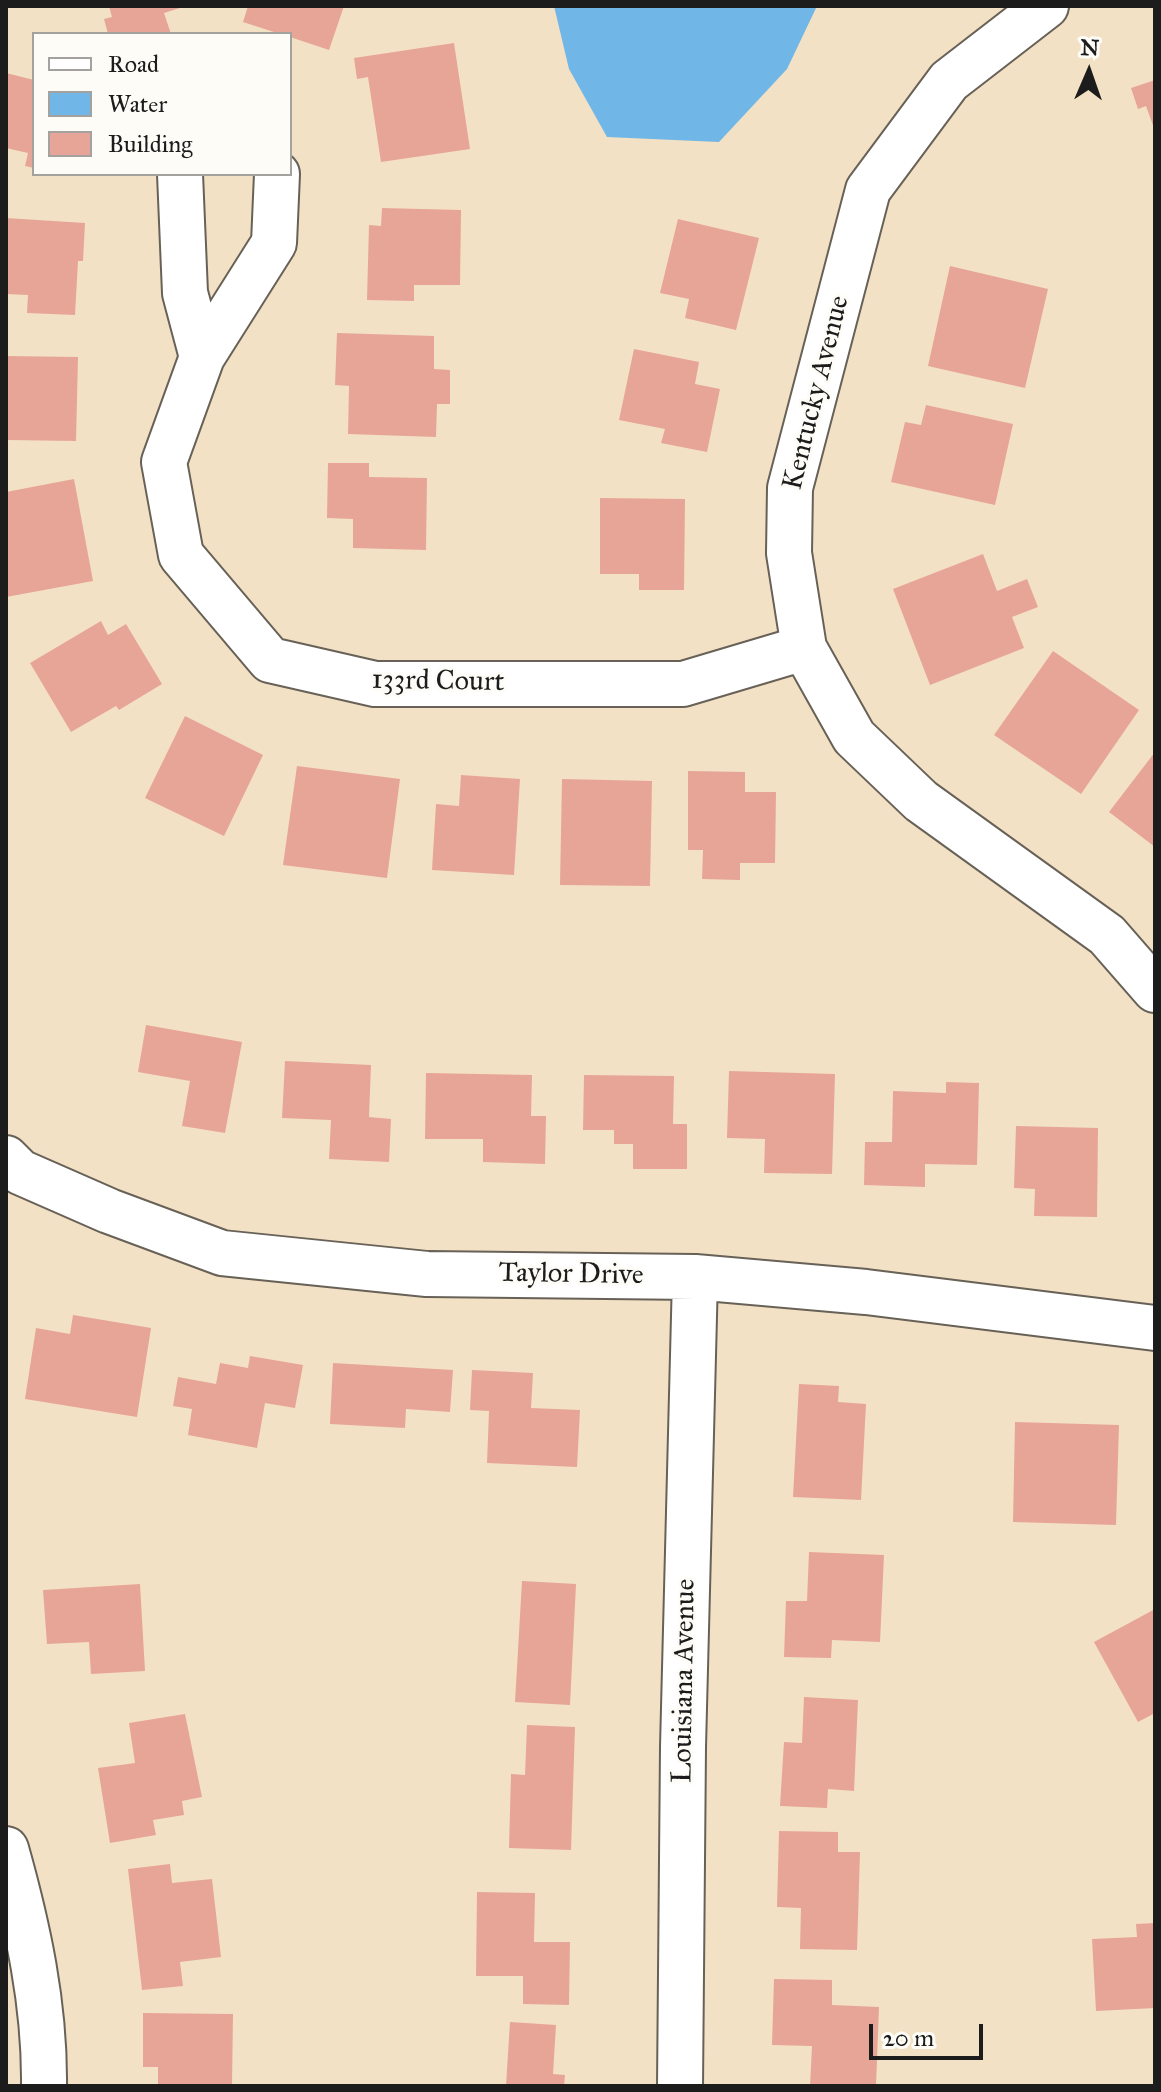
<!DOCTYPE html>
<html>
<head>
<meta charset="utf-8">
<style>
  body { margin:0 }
  #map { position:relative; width:1161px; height:2092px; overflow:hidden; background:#f3e1c5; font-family:"IM FELL Great Primer",serif }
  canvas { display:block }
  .frame { position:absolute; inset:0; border:8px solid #1c1c1c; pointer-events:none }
  .legend { position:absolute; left:32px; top:32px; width:260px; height:144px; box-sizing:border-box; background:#fdfcf7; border:2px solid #a3a29f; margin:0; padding:10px 14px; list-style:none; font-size:24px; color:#1c1c1c }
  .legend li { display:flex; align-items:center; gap:16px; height:40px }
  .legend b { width:40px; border:2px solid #a3a29f }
  .north { position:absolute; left:1049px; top:32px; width:80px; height:80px; -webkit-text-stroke:6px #fdfcf7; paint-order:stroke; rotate:2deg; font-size:22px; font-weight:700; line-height:32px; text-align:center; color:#1c1c1c }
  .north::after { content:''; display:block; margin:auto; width:28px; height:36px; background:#1c1c1c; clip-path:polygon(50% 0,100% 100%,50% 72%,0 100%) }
  .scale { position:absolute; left:869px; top:2024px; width:114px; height:36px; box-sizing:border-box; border:4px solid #1c1c1c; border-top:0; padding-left:10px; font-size:24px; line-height:28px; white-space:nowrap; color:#1c1c1c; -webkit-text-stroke:6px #fdfcf7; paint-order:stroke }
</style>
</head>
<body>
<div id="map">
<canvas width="1161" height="2092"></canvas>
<div class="frame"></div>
<ul class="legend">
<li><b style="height:10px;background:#fff"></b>Road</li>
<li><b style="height:22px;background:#70b6e7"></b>Water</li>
<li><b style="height:22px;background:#e7a597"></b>Building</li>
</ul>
<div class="north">N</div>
<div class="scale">20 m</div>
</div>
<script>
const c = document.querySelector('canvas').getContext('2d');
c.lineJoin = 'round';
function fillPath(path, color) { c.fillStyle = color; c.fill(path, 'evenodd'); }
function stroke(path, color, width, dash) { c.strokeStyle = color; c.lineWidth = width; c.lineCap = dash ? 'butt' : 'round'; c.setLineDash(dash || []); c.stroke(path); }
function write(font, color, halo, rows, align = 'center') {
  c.font = font + ' "IM FELL Great Primer",serif'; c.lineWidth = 6; c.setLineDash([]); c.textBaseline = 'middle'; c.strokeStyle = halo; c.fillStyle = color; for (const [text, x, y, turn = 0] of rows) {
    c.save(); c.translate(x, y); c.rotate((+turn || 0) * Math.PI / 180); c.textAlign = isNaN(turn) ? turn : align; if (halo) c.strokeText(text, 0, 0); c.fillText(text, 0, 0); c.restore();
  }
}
fillPath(new Path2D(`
  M 554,6 L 817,6 L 787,69 L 719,142 L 607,137 L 569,69 Z`), '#70b6e7');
fillPath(new Path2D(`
  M 109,6 L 183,6 L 183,7 L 164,13 L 171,34 L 108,34 L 104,19 L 112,17 Z
  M 248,6 L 344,6 L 329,50 L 290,37 L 290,34 L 280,34 L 243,22 Z
  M 454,43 L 470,149 L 381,162 L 368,77 L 357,79 L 354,58 Z
  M 6,73 L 34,80 L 34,168 L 25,166 L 28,153 L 6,148 Z
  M 1155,80 L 1155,131 L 1146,106 L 1138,109 L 1131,88 Z
  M 382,208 L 461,210 L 460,285 L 414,285 L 414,301 L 367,300 L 369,225 L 381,226 Z
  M 6,218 L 85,223 L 83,261 L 78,261 L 75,315 L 27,313 L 28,295 L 6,294 Z
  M 678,219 L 759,238 L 736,330 L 685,318 L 689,299 L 660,293 Z
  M 950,266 L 1048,289 L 1025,388 L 928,366 Z
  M 337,333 L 434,336 L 434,369 L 450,370 L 450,404 L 437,404 L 436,437 L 348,434 L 349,386 L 335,385 Z
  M 634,349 L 699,362 L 695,384 L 720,389 L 707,452 L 661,443 L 665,429 L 619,420 Z
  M 6,356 L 78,357 L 76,441 L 6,440 Z
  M 926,405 L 1013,424 L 995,505 L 891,482 L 905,422 L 921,425 Z
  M 328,463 L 369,463 L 369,477 L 427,478 L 426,550 L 353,548 L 353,519 L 327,518 Z
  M 74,479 L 93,581 L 6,597 L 6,492 Z
  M 600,498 L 685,499 L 684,590 L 639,590 L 639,574 L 600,574 Z
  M 983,554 L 997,591 L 1027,579 L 1038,607 L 1012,617 L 1024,648 L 930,685 L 893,589 Z
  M 101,621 L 108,635 L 126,624 L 162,684 L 119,710 L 116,706 L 71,732 L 30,663 Z
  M 1053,651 L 1139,710 L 1081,794 L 994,735 Z
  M 185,716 L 263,755 L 224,836 L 145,798 Z
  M 1155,752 L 1155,847 L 1109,812 Z
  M 297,766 L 400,779 L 387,878 L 283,865 Z
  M 688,771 L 745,772 L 745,792 L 776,792 L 775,863 L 740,863 L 740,880 L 702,879 L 703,850 L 688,850 Z
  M 461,775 L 520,779 L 514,875 L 432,870 L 436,804 L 459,806 Z
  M 562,779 L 652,781 L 650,886 L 560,885 Z
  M 146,1025 L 242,1042 L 225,1133 L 182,1126 L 190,1081 L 138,1072 Z
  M 285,1061 L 371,1065 L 369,1117 L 391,1119 L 389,1162 L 329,1159 L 331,1120 L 282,1118 Z
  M 729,1071 L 835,1074 L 832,1174 L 764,1173 L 765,1139 L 727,1138 Z
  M 426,1073 L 532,1075 L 531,1116 L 546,1116 L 545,1164 L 483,1162 L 483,1139 L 425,1139 Z
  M 584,1075 L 674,1076 L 673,1124 L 687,1124 L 687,1169 L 633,1169 L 633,1144 L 614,1144 L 614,1130 L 583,1130 Z
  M 946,1082 L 979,1083 L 977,1165 L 925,1164 L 925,1187 L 864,1185 L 865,1142 L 892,1142 L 893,1091 L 946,1093 Z
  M 1016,1126 L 1098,1128 L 1097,1217 L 1034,1216 L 1035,1189 L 1014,1188 Z
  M 73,1315 L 151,1328 L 137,1417 L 25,1399 L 36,1328 L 70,1334 Z
  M 250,1356 L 303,1365 L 295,1408 L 265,1403 L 257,1448 L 188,1435 L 192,1409 L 173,1406 L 178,1377 L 216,1384 L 220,1363 L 248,1368 Z
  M 333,1363 L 453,1370 L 450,1412 L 406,1409 L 405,1428 L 330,1424 Z
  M 472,1370 L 533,1373 L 531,1408 L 580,1410 L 577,1467 L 487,1463 L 489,1411 L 470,1410 Z
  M 799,1384 L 839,1386 L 838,1402 L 866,1404 L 861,1500 L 793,1497 Z
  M 1015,1422 L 1119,1425 L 1116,1525 L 1013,1522 Z
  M 809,1552 L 884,1555 L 880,1642 L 832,1640 L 831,1658 L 784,1657 L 786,1601 L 807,1601 Z
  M 522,1581 L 576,1584 L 570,1705 L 515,1702 Z
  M 140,1584 L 145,1671 L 91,1674 L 89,1642 L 47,1644 L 43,1590 Z
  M 1155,1609 L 1155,1713 L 1138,1722 L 1094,1642 Z
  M 804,1697 L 858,1700 L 854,1791 L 828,1789 L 827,1808 L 780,1806 L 784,1742 L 802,1743 Z
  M 185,1714 L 202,1797 L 182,1801 L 184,1815 L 153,1820 L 156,1835 L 110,1843 L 98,1768 L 135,1763 L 129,1723 Z
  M 527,1725 L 575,1727 L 571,1850 L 509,1848 L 511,1774 L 525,1775 Z
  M 779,1831 L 838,1832 L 838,1852 L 860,1852 L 857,1950 L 800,1949 L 801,1908 L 777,1907 Z
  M 170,1864 L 172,1883 L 212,1879 L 221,1957 L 180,1962 L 183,1986 L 142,1990 L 128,1869 Z
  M 477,1892 L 535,1893 L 534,1942 L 570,1942 L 569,2005 L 523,2004 L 523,1976 L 476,1976 Z
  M 1155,1923 L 1155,2008 L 1096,2011 L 1092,1939 L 1137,1937 L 1136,1924 Z
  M 774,1979 L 832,1980 L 832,2005 L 879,2007 L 876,2086 L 810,2086 L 812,2046 L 772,2045 Z
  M 143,2013 L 233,2014 L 232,2086 L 158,2086 L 158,2067 L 143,2067 Z
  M 510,2022 L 556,2025 L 553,2074 L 565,2075 L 564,2086 L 506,2086 Z`), '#e7a597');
const minor = new Path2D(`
  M 1046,6 L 949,81 L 868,190 L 790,488 L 789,553 L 804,648 L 854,737 L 921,801 L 1107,935 L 1155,990
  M 180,174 L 185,293 L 202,357
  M 277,174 L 274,243 L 202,357 L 164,462 L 181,555 L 270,660 L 375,684 L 683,684 L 804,648
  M 6,1158 L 20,1172 L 109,1211 L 222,1253 L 427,1274 L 695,1277 L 866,1292 L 1155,1328
  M 6,1849 C 28,1927 45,2005 44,2086
  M 680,2086 L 683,1747 L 695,1277`);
stroke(minor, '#676157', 48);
stroke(minor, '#fff', 44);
write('28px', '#1c1c1c', '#fdfcf7', [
  ["Kentucky Avenue",817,393,-76],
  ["133rd Court",438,682,1],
  ["Taylor Drive",571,1275,1],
  ["Louisiana Avenue",685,1681,-89]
]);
</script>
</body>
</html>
